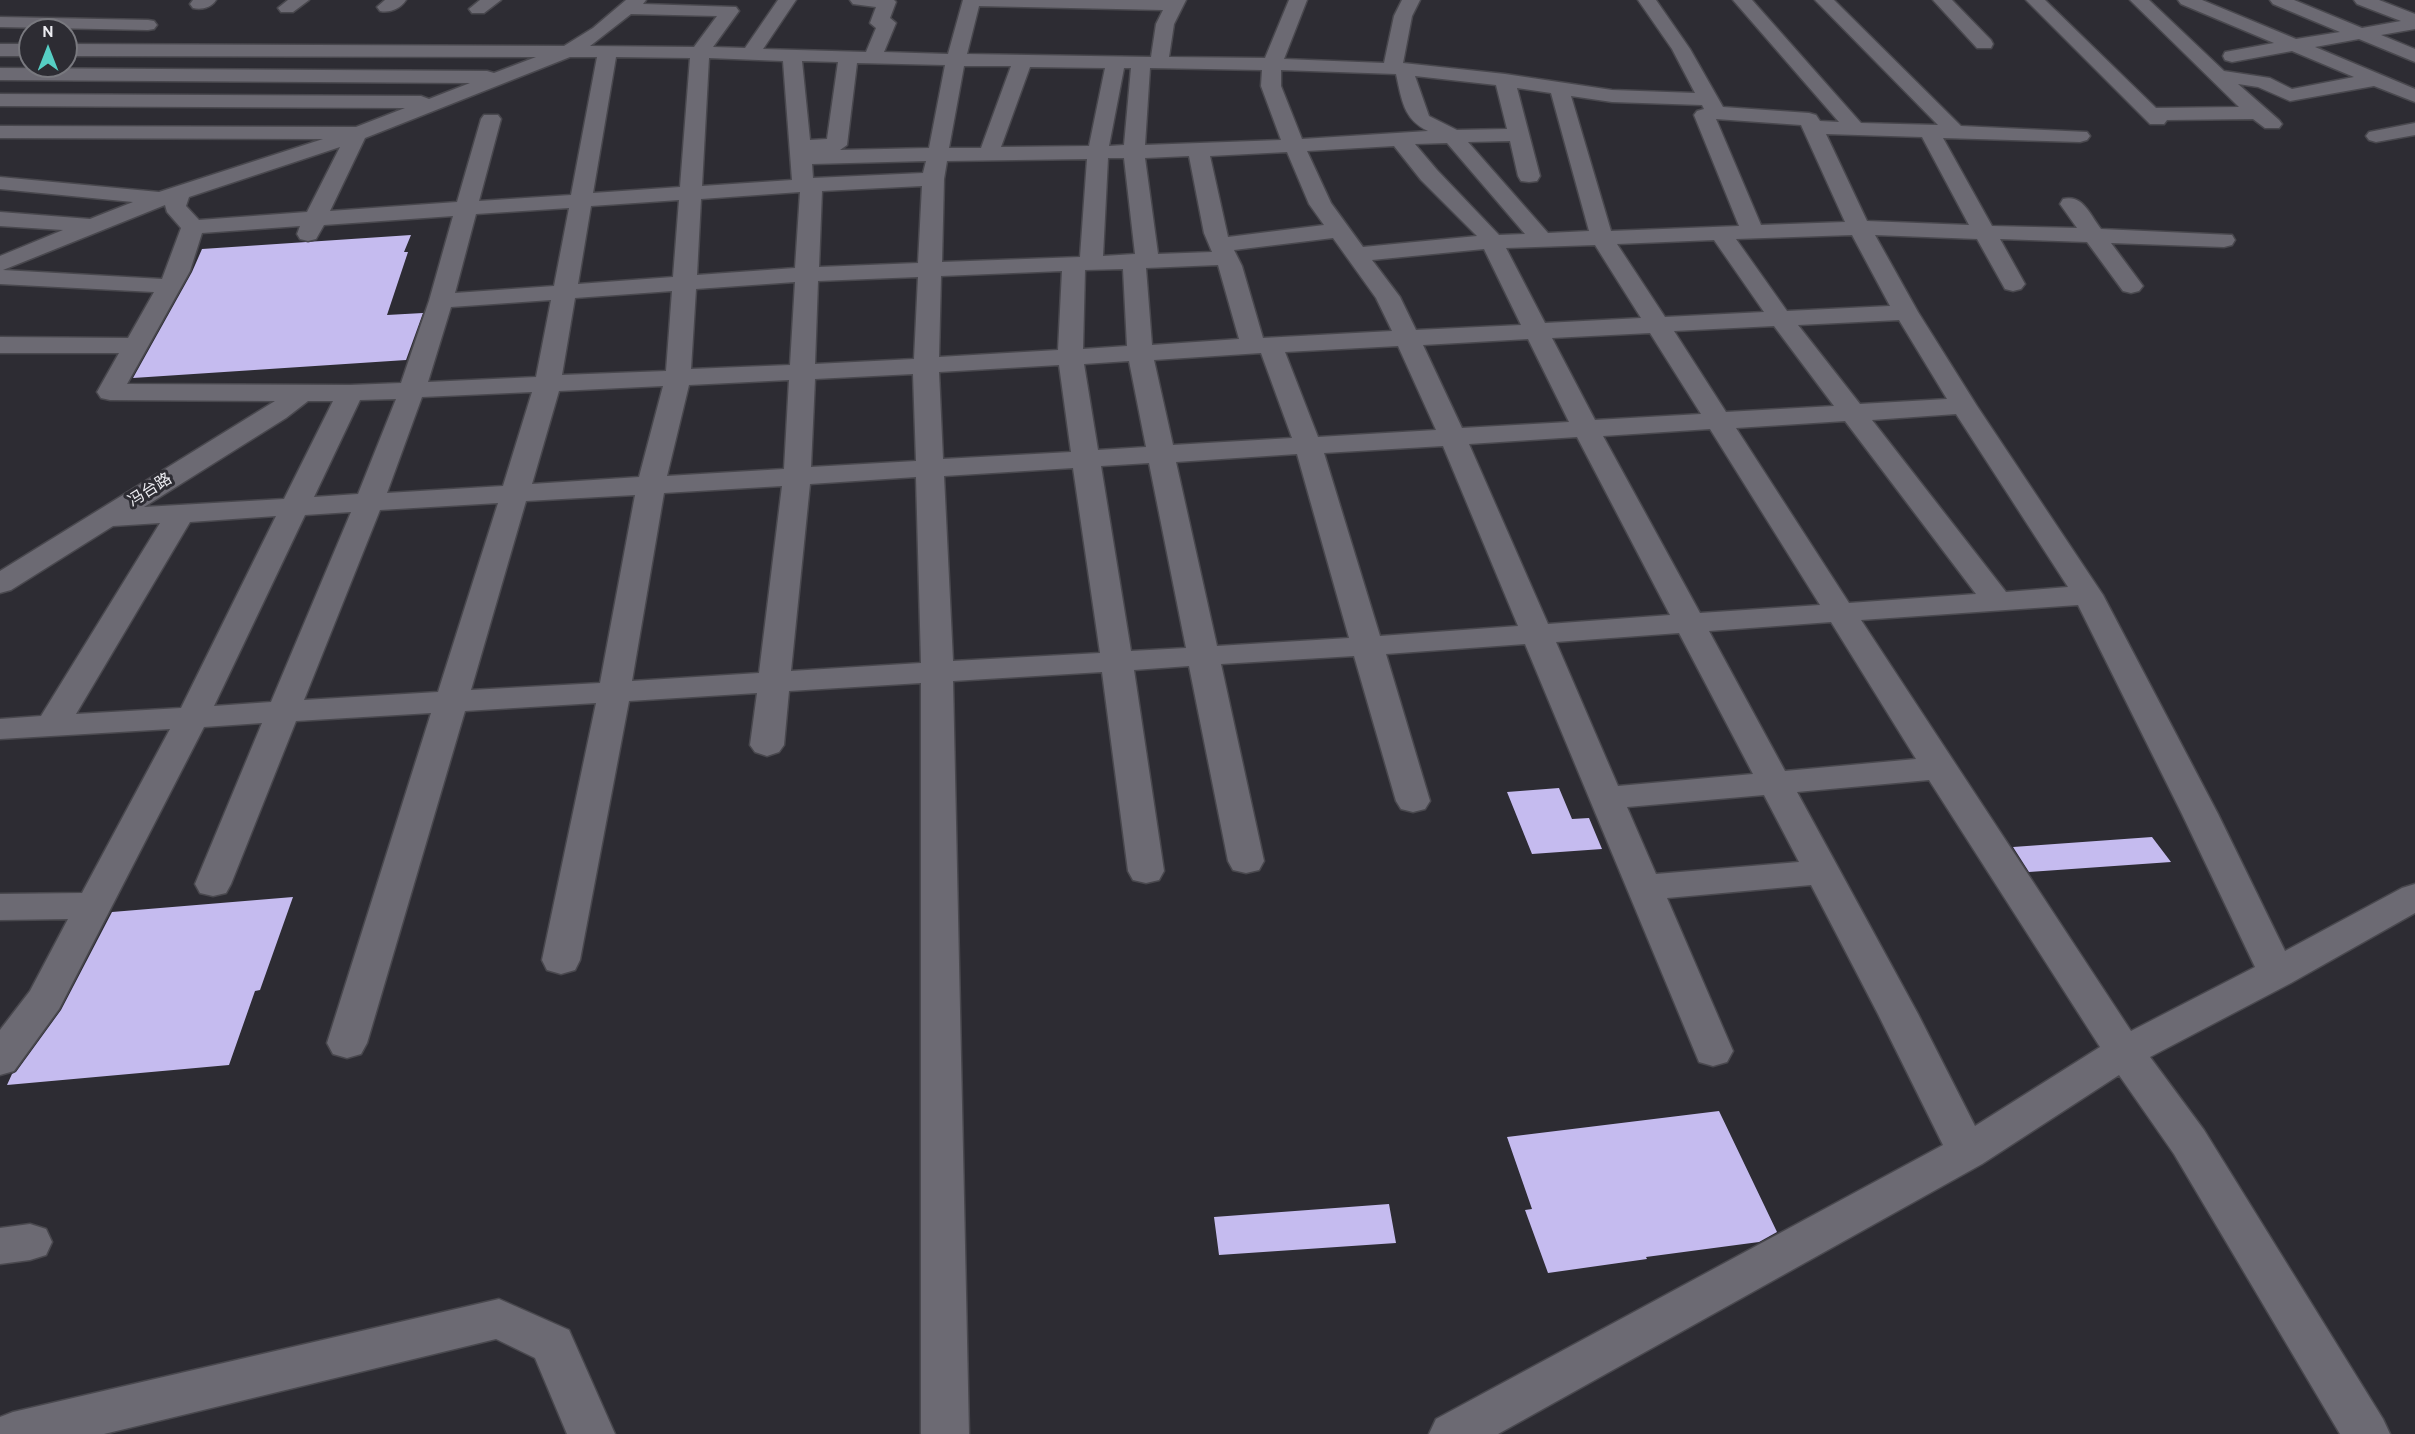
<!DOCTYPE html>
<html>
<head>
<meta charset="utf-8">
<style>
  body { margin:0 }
  #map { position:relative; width:2415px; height:1434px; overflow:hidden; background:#2d2c33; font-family:Cabin,sans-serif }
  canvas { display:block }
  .north { position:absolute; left:18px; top:18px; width:60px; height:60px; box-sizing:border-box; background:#2d2c33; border:2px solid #79797f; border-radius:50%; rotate:0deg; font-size:16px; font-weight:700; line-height:24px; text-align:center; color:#ececf1 }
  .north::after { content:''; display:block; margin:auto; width:21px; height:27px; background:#56cec4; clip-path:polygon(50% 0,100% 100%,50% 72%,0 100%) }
</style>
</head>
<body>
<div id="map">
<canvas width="2415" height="1434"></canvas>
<div class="north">N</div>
</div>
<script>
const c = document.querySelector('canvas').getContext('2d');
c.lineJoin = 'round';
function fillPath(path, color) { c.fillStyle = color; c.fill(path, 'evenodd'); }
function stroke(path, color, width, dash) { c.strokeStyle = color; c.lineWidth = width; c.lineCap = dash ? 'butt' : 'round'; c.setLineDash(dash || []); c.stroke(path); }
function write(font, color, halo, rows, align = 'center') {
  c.font = font + ' Cabin,"Noto Sans SC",sans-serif'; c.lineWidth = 6; c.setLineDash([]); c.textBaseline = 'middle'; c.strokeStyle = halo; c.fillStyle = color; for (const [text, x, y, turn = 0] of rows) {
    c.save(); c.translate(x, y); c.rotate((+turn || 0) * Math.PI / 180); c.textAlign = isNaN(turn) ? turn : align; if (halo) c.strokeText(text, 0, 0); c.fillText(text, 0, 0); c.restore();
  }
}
fillPath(new Path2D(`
  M 411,235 L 404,252 L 408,252 L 387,315 L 423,313 L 406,360 L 133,378 L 192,272 L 202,249 Z
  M 1559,788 L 1572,819 L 1589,818 L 1602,849 L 1532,854 L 1507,792 Z
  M 2152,837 L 2171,862 L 2029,872 L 2013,847 Z
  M 293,897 L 260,990 L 255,991 L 229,1065 L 7,1085 L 12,1074 L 16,1072 L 61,1010 L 112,912 Z
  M 1719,1111 L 1777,1232 L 1759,1242 L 1646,1257 L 1647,1259 L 1548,1273 L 1525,1210 L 1532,1209 L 1507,1137 Z
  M 1389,1204 L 1396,1243 L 1219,1255 L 1214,1217 Z`), '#c5bbef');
const minor = new Path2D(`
  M 193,0 L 216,0 C 211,8 201,10 193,8 L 190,4 Z
  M 288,0 L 309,0 L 293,12 L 281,12 L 278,8 Z
  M 385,0 L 406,0 C 400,9 390,13 380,11 L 377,7 Z
  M 480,0 L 501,0 L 484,13 L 472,13 L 469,9 Z
  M 626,0 L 646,0 L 643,4 L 736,7 L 739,11 L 713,47 L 745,48 L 778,0 L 796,0 L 763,49 L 866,52 L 876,28 L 870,23 L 876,7 L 853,4 L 850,0 L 894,0 L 896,2 L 890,18 L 896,23 L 884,52 L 948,54 L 963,0 L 1186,0 L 1174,24 L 1169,57 L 1265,58 L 1289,0 L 1307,0 L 1284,59 L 1384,63 L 1394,16 L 1402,0 L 1420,0 L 1412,16 L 1403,63 L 1505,74 L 1612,90 L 1695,93 L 1672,49 L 1638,0 L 1656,0 L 1690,49 L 1723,107 L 1809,113 L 1816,115 L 1820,121 L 1839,122 L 1733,0 L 1752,0 L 1861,123 L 1938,125 L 1815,0 L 1834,0 L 1961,126 L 2087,132 L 2090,136 L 2087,140 L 2080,142 L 1943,138 L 1992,226 L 2077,228 L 2060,204 L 2063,199 C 2083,194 2090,215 2101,229 L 2232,235 L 2235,240 L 2232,245 L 2224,247 L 2111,243 L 2143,286 L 2139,291 L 2131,293 L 2123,291 L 2087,242 L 2000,239 L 2025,284 L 2021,289 L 2013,291 L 2005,289 L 1977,239 L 1875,235 L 1918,312 L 1977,406 L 2103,595 L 2218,814 L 2285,951 L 2402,888 L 2415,884 L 2415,913 L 2291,983 L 2150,1057 L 2204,1130 L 2383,1419 L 2390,1434 L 2340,1434 L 2174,1154 L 2119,1075 L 1982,1164 L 1498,1434 L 1429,1434 L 1436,1419 L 1943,1145 L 1878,1014 L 1811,885 L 1667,898 L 1733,1051 L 1727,1062 L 1713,1066 L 1699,1062 L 1525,644 L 1386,654 L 1430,801 L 1425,809 L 1413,812 L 1401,809 L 1396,801 L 1354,656 L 1221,664 L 1264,861 L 1259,870 L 1246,873 L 1233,870 L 1228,861 L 1189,666 L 1134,670 L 1164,871 L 1159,880 L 1146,883 L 1133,880 L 1128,871 L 1102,672 L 953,681 L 969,1434 L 921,1434 L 921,683 L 789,691 L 784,745 L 779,752 L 767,756 L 755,752 L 750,745 L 757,693 L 629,701 L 580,960 L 575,970 L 561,974 L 547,970 L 542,960 L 596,703 L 465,711 L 367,1043 L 361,1054 L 347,1058 L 333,1054 L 327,1043 L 431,713 L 296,721 L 231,884 L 226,893 L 213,896 L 200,893 L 195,884 L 262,723 L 204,727 L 59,1009 L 14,1071 L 0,1075 L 0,1030 L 30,991 L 68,919 L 0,920 L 0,894 L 82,893 L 170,729 L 0,739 L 0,719 L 41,716 L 160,523 L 113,526 L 11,590 L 0,593 L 0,571 L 275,401 L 110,400 L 101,398 L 97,392 L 119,353 L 0,353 L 0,337 L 128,338 L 154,292 L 0,284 L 0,256 L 63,230 L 0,226 L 0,212 L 90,219 L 133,202 L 0,189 L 0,177 L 159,192 L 323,139 L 0,138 L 0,126 L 356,127 L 405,108 L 0,106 L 0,94 L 421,96 L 429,99 L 470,83 L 0,80 L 0,68 L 487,71 L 494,73 L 536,57 L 66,56 L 66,44 L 564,46 L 593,28 ZM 979,6 L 1163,10 L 1156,24 L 1151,57 L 967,54 ZM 631,14 L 717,16 L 694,47 L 590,46 ZM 570,57 L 597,57 L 571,195 L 479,201 L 501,119 L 498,115 L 484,115 L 481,119 L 457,202 L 330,211 L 365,138 ZM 616,57 L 690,58 L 680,187 L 593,193 ZM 709,58 L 783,61 L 792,180 L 702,186 ZM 802,61 L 838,62 L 827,139 L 810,140 ZM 857,63 L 945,65 L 929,148 L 840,150 L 847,145 ZM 964,66 L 1011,66 L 981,148 L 949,148 ZM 1030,67 L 1105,68 L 1089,146 L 1001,147 ZM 1124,68 L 1131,68 L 1124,145 L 1109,146 ZM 1150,68 L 1262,70 L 1261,86 L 1281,140 L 1145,145 ZM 1281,70 L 1396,74 C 1402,100 1403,119 1428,131 L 1302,139 L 1281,86 ZM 1415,76 L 1496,85 L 1507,129 L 1457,130 L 1429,116 ZM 1517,88 L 1551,93 L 1589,231 L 1548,233 L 1468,142 L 1510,141 L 1518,176 L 1521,181 L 1529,182 L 1537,181 L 1540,176 ZM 1571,96 L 1612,102 L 1702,105 L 1704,109 L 1697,111 L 1694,115 L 1739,226 L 1611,231 ZM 1716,119 L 1801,125 L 1845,222 L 1761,225 ZM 1826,134 L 1922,137 L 1969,225 L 1867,221 ZM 1447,143 L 1525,234 L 1499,235 L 1437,170 L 1415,144 ZM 1394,146 L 1421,180 L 1477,236 L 1363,247 L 1331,203 L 1307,151 ZM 340,147 L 307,212 L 199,220 L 186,206 L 189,197 ZM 1287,152 L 1309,204 L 1324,225 L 1228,237 L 1210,156 ZM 1189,156 L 1204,233 L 1212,252 L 1158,254 L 1145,158 ZM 1108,158 L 1124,158 L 1135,254 L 1103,256 ZM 1087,159 L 1080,257 L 942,262 L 944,179 L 947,161 ZM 926,161 L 923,173 L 813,178 L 812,164 ZM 922,186 L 918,263 L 819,267 L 822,191 ZM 800,192 L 795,268 L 697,275 L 701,199 ZM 679,200 L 673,277 L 578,284 L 591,206 ZM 165,205 L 167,212 L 181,228 L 162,279 L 3,270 ZM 569,208 L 554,286 L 455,293 L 476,214 ZM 453,216 L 429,301 L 401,383 L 350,385 L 127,384 L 190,271 L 202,233 L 300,226 L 297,234 L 300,239 L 308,241 L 316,239 L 324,225 ZM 1852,235 L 1890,306 L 1787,311 L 1736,239 ZM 1333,238 L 1376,298 L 1392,331 L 1263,338 L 1242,266 L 1234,250 ZM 1714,240 L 1764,312 L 1665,317 L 1617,244 ZM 1595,245 L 1641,318 L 1545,323 L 1506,248 ZM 1484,249 L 1521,325 L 1416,330 L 1400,297 L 1372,260 ZM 1218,265 L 1239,339 L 1152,345 L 1146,268 ZM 1123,269 L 1127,346 L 1083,349 L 1085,270 ZM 1062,271 L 1058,350 L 939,357 L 941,276 ZM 918,277 L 914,359 L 815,364 L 818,281 ZM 795,282 L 790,365 L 691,369 L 696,289 ZM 672,291 L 666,371 L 562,375 L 575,298 ZM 551,300 L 536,377 L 428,382 L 451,307 ZM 1899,320 L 1947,399 L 1860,404 L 1798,325 ZM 1774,326 L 1834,406 L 1726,412 L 1674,331 ZM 1650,333 L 1701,414 L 1595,420 L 1552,338 ZM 1528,339 L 1569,422 L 1462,428 L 1423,345 ZM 1398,346 L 1436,430 L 1318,437 L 1285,352 ZM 1261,353 L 1292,438 L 1173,445 L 1154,360 ZM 1129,361 L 1146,447 L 1098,450 L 1084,364 ZM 1059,365 L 1071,452 L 943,459 L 939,372 ZM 913,374 L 916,461 L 811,467 L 815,379 ZM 789,380 L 784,469 L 667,476 L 689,385 ZM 663,386 L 639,477 L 532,484 L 559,391 ZM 532,392 L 503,486 L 387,493 L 422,397 ZM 396,399 L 358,494 L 314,497 L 360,400 ZM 308,401 L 333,401 L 284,499 L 144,507 L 286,418 ZM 1956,414 L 2068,587 L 2006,592 L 1872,420 ZM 1845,421 L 1976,594 L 1849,603 L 1736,428 ZM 1710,429 L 1820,605 L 1700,613 L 1603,436 ZM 1577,437 L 1670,615 L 1548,624 L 1469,444 ZM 1443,446 L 1518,626 L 1380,636 L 1324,453 ZM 1297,454 L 1349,638 L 1217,646 L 1176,462 ZM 1149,463 L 1186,648 L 1131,651 L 1101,466 ZM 1073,468 L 1100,653 L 953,661 L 944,476 ZM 916,477 L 921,663 L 791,671 L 810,484 ZM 782,486 L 759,673 L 632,681 L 664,493 ZM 635,495 L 600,683 L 471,690 L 526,501 ZM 498,503 L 438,692 L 304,700 L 380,510 ZM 351,512 L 271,702 L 214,706 L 305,515 ZM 276,516 L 181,708 L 76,714 L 190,522 ZM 2078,605 L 2182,814 L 2255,967 L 2131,1031 L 1861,620 ZM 1831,622 L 1916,759 L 1785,771 L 1709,631 ZM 1679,633 L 1753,774 L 1618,786 L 1556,642 ZM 1929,780 L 2100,1047 L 1975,1126 L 1918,1014 L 1797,792 ZM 1764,795 L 1799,862 L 1656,874 L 1627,807 Z
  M 1933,0 L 1952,0 L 1991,40 L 1993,44 L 1991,48 L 1977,48 Z
  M 2026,0 L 2045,0 L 2156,108 L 2239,107 L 2130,0 L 2149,0 L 2224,71 L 2270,78 L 2292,89 L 2354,77 L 2292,51 L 2232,62 L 2225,60 L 2223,56 L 2225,52 L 2274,43 L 2181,4 L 2178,0 L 2202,0 L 2296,39 L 2340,32 L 2273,4 L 2270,0 L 2294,0 L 2362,28 L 2401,21 L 2357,4 L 2354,0 L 2379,0 L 2415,14 L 2415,29 L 2381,35 L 2415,49 L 2415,62 L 2359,39 L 2315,47 L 2415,89 L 2415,102 L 2374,86 L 2290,101 L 2258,87 L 2238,84 L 2279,120 L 2282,124 L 2279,128 L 2265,128 L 2253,119 L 2167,120 L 2164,124 L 2150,124 Z
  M 0,17 L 148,20 L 154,21 L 157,25 L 154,29 L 148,30 L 0,27 Z
  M 0,44 L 30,44 L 30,56 L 0,56 Z
  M 2415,123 L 2415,135 L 2376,142 L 2369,140 L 2366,136 L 2369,132 Z
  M 30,1224 L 46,1229 L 52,1242 L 46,1255 L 30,1260 L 0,1264 L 0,1228 Z
  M 499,1299 L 569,1330 L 615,1434 L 567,1434 L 535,1358 L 496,1339 L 104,1434 L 0,1434 L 0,1417 L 13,1412 Z`);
stroke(minor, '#49484e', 3);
fillPath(minor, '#6c6a73');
write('16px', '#ececf1', '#2d2c33', [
  ["冯台路",150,490,-32]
]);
</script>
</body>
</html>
